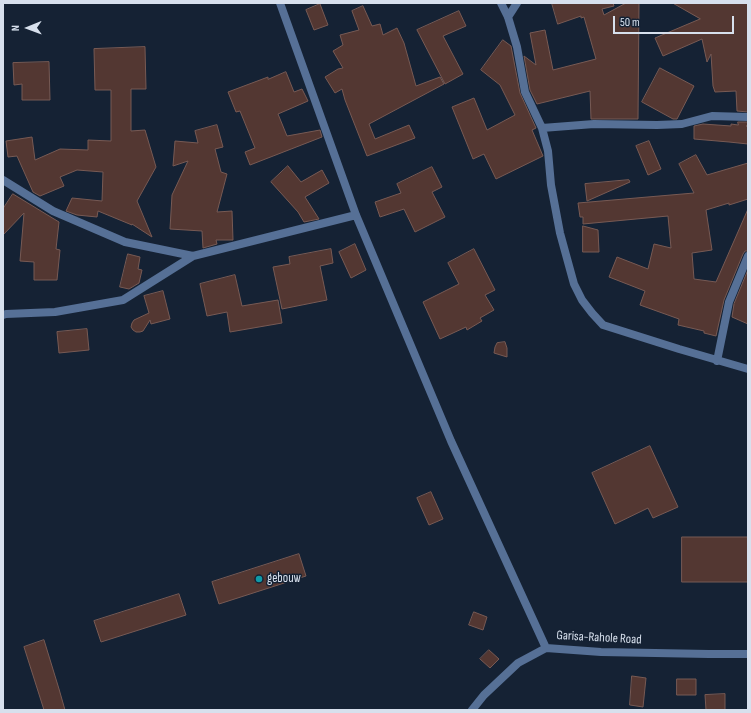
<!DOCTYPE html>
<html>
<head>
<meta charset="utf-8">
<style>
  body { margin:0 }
  #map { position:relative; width:751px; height:713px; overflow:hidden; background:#152234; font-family:"Sofia Sans Condensed",sans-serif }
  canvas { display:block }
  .frame { position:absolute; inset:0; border:4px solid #d7e0ed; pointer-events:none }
  .north { position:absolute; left:8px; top:8px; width:40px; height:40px; -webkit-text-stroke:3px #152234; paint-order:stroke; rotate:269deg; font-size:11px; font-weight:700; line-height:16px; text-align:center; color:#d7e0ed }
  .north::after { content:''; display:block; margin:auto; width:14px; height:18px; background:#d7e0ed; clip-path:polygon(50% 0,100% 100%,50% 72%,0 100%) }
  .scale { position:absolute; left:613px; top:16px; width:121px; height:18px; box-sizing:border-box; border:2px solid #d7e0ed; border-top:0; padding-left:5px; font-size:12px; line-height:14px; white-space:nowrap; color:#d7e0ed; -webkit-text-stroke:3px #152234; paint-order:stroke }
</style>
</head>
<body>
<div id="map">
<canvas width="751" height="713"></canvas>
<div class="frame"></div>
<div class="north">N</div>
<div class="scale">50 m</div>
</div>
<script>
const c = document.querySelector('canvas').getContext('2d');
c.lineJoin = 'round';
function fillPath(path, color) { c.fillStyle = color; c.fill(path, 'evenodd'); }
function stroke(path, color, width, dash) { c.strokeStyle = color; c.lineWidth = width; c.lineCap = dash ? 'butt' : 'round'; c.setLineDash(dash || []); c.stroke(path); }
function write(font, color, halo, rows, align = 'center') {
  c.font = font + ' "Sofia Sans Condensed",sans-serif'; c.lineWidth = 3; c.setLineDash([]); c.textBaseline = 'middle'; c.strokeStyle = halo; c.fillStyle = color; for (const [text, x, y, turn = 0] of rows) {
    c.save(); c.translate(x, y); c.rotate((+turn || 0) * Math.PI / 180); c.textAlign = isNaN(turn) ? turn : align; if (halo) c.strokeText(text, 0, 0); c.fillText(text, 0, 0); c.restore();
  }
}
const building = new Path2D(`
  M 552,3 L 613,3 L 614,6 L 602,9 L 604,15 L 626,3 L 639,3 L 638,119 L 591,119 L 590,91 L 537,104 L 530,90 L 524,56 L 536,65 L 530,33 L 545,30 L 553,70 L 596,59 L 584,17 L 581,18 L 581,16 L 558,24 Z
  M 673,3 L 748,3 L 748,112 L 737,111 L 736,91 L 715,92 L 713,86 L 711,54 L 707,62 L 702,39 L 663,56 L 655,38 L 700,19 Z
  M 320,4 L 328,25 L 314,30 L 306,10 Z
  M 363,6 L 372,26 L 380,24 L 383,35 L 397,28 L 404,43 L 416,86 L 440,77 L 444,84 L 369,124 L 375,139 L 409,125 L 415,138 L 367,156 L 345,100 L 342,89 L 335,93 L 325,77 L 338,69 L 343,68 L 333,51 L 343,45 L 340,35 L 359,30 L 352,11 Z
  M 459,11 L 466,26 L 443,36 L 463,74 L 445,84 L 417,30 Z
  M 503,40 L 511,46 L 520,93 L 536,128 L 532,130 L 543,156 L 496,179 L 484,154 L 473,159 L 452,107 L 474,98 L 487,130 L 515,115 L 500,85 L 481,70 Z
  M 145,47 L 146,89 L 131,89 L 131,131 L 145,130 L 156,167 L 137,201 L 152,237 L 132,224 L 132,225 L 98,211 L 97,217 L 77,215 L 66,211 L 72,198 L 102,201 L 103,172 L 77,170 L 60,177 L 64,186 L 40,196 L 33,192 L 17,156 L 8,157 L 6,141 L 32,137 L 35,160 L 60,149 L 88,150 L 88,140 L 111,141 L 111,90 L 95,90 L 94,49 Z
  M 49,62 L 50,100 L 22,100 L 22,84 L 14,85 L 13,63 Z
  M 660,68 L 694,86 L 677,119 L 673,119 L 642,102 Z
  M 286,72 L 294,92 L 302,89 L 308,101 L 278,114 L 287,136 L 320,130 L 322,137 L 250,165 L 245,152 L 255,148 L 240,111 L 236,112 L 228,92 L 268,77 L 268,79 Z
  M 738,122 L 748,122 L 748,126 L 746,126 L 748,126 L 748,144 L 729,142 L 694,139 L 694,126 L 703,124 L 731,126 L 731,124 L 738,125 Z
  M 217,125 L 223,147 L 215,149 L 221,172 L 227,174 L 217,212 L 232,211 L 233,240 L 216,240 L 217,244 L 203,248 L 202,231 L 170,229 L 172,195 L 188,161 L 173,166 L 175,141 L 198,143 L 195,131 Z
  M 649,141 L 661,169 L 648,175 L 636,146 Z
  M 696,155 L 707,175 L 748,163 L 748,199 L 729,205 L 729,203 L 706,210 L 712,250 L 692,253 L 694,279 L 716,282 L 748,209 L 748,251 L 745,251 L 743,254 L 724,300 L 716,336 L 704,333 L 704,331 L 678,325 L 679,319 L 640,305 L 645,291 L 609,277 L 617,257 L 648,269 L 654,244 L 671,248 L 668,216 L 583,224 L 583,217 L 580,217 L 578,203 L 694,193 L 679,164 Z
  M 288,166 L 301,182 L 322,170 L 329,183 L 305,197 L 319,219 L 304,222 L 298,212 L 271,182 Z
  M 432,167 L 442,187 L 432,192 L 445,217 L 415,232 L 404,209 L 380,217 L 375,202 L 401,193 L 397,184 Z
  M 629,180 L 630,182 L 587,201 L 585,184 Z
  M 13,194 L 59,222 L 56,249 L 60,250 L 57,280 L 34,280 L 34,262 L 20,261 L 24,213 L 3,235 L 3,209 Z
  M 583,226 L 598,230 L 599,252 L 583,252 Z
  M 355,244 L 366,270 L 351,278 L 339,252 Z
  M 331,249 L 333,263 L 320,266 L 327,300 L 282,309 L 273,267 L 290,264 L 289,257 Z
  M 474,249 L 495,290 L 485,295 L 494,310 L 480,318 L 482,321 L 467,330 L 466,327 L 440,339 L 423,302 L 459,284 L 448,263 Z
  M 128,254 L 140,257 L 138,269 L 142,270 L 139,283 L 129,289 L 120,287 Z
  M 748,270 L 748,324 L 732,317 L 734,304 Z
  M 235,275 L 242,306 L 278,300 L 282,323 L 230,332 L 227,312 L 207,316 L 200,284 Z
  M 163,291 L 170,319 L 151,324 L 150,320 L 143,331 L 140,332 L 136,332 L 133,330 L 131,327 L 132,323 L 134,320 L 149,313 L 144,296 Z
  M 87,329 L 89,350 L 59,353 L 57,332 Z
  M 505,342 L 507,348 L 507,357 L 494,353 L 495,347 L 497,343 Z
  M 650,446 L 678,507 L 653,518 L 648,508 L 615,524 L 592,473 Z
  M 431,492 L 443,519 L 429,525 L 417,498 Z
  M 682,537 L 748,537 L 748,582 L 682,582 Z
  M 299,554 L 306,576 L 219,604 L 212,582 Z
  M 179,594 L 186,615 L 101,642 L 94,621 Z
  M 474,612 L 487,617 L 483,630 L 469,625 Z
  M 44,640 L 59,689 L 65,710 L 44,710 L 24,647 Z
  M 489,650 L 499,659 L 490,668 L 480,659 Z
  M 632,676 L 646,678 L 643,707 L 630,705 Z
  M 677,679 L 696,679 L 696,695 L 677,695 Z
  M 725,694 L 725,710 L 706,710 L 705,695 Z`);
fillPath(building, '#533732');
stroke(building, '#775a54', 1);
stroke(new Path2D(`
  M 280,3 L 356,215 L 451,441 L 546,648
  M 501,3 L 508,17 L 517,47 L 525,92 L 542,128 L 548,151 L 551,185 L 560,233 L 574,284 L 582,300 L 592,313 L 603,325 L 679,349 L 748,369
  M 508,17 L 517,3
  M 542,128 L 594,124 L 657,125 L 682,124 L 712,116 L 748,117
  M 3,180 L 53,211 L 125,242 L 193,256
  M 3,315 L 6,314 L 55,312 L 123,300 L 193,256 L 356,215
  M 717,361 L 729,302 L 748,256
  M 472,710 L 484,695 L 518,663 L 546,648 L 601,652 L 709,654 L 748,654`), '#567096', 8);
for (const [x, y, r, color] of [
  [259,579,4,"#0f9aa8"]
]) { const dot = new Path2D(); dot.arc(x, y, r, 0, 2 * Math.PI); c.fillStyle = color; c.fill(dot); stroke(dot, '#152234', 1.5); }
write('13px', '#d7e0ed', '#152234', [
  ["gebouw",267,579]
], 'left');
write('13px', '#d7e0ed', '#152234', [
  ["Garisa-Rahole Road",599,638,3]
]);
</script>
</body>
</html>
